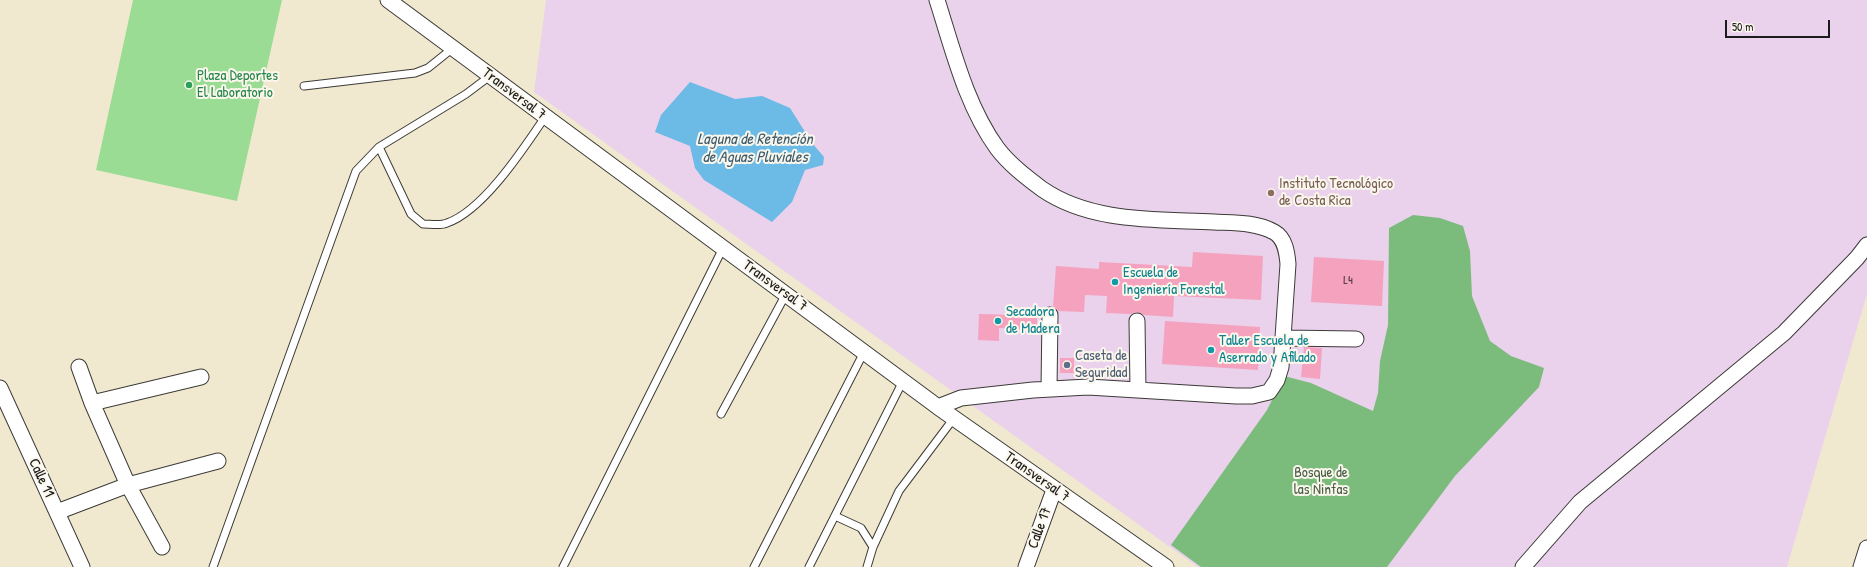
<!DOCTYPE html>
<html>
<head>
<meta charset="utf-8">
<style>
  body { margin:0 }
  #map { position:relative; width:1867px; height:567px; overflow:hidden; background:#f1e9cf; font-family:"Patrick Hand",sans-serif }
  canvas { display:block }
  .scale { position:absolute; left:1725px; top:20px; width:105px; height:18px; box-sizing:border-box; border:2px solid #1c1c1c; border-top:0; padding-left:5px; font-size:12px; line-height:14px; white-space:nowrap; color:#1c1c1c; -webkit-text-stroke:3px #fbf7ec; paint-order:stroke }
</style>
</head>
<body>
<div id="map">
<canvas width="1867" height="567"></canvas>
<div class="scale">50 m</div>
</div>
<script>
const c = document.querySelector('canvas').getContext('2d');
c.lineJoin = 'round';
function fillPath(path, color) { c.fillStyle = color; c.fill(path, 'evenodd'); }
function stroke(path, color, width, dash) { c.strokeStyle = color; c.lineWidth = width; c.lineCap = dash ? 'butt' : 'round'; c.setLineDash(dash || []); c.stroke(path); }
function write(font, color, halo, rows, align = 'center') {
  c.font = font + ' "Patrick Hand",sans-serif'; c.lineWidth = 4; c.setLineDash([]); c.textBaseline = 'middle'; c.strokeStyle = halo; c.fillStyle = color; for (const [text, x, y, turn = 0] of rows) {
    c.save(); c.translate(x, y); c.rotate((+turn || 0) * Math.PI / 180); c.textAlign = isNaN(turn) ? turn : align; if (halo) c.strokeText(text, 0, 0); c.fillText(text, 0, 0); c.restore();
  }
}
fillPath(new Path2D(`
  M 546,0 L 1867,0 L 1867,294 L 1787,567 L 1198,567 L 534,92 Z`), '#ead1ec');
fillPath(new Path2D(`
  M 133,0 L 282,0 L 237,201 L 96,170 Z`), '#9adc93');
fillPath(new Path2D(`
  M 1413,215 L 1440,218 L 1463,226 L 1470,251 L 1472,296 L 1490,341 L 1511,356 L 1544,368 L 1539,387 L 1455,476 L 1387,567 L 1201,567 L 1171,545 L 1267,410 L 1284,376 L 1311,383 L 1373,411 L 1378,393 L 1380,361 L 1388,325 L 1389,228 Z`), '#7bbc7d');
fillPath(new Path2D(`
  M 690,82 L 735,99 L 762,96 L 790,108 L 812,143 L 824,157 L 823,165 L 805,170 L 792,202 L 772,222 L 704,180 L 695,168 L 690,146 L 655,132 L 661,115 Z`), '#6bbbe6');
fillPath(new Path2D(`
  M 1193,252 L 1263,256 L 1261,300 L 1174,296 L 1173,317 L 1144,315 L 1137,312 L 1131,314 L 1106,313 L 1107,296 L 1085,295 L 1084,312 L 1058,311 L 1053,307 L 1056,266 L 1099,269 L 1099,262 L 1192,267 Z
  M 1314,257 L 1384,261 L 1382,306 L 1311,302 Z
  M 979,314 L 1017,315 L 1017,318 L 1037,318 L 1037,330 L 999,328 L 999,341 L 978,340 Z
  M 1165,321 L 1260,327 L 1258,370 L 1162,364 Z
  M 1304,347 L 1322,348 L 1320,379 L 1301,377 Z
  M 1060,358 L 1074,358 L 1074,373 L 1060,373 Z`), '#f4a2be');
const lane = new Path2D(`
  M 304,86 L 415,73 L 428,68 L 453,48
  M 379,147 L 411,214 L 423,224 C 430,224 441,226 447,223 C 483,211 524,148 545,117
  M 721,414 L 786,294
  M 835,516 L 861,528 L 873,547
  M 213,567 L 356,171 L 379,147 L 466,94 L 490,76
  M 563,567 L 723,248
  M 754,567 L 864,352
  M 809,567 L 903,381
  M 867,567 L 873,547 L 899,491 L 954,418`);
const street = new Path2D(`
  M 388,0 L 938,407 L 1166,567
  M 937,0 C 953,50 966,105 997,148 C 1009,164 1026,177 1042,189 C 1091,223 1157,219 1214,222 C 1234,223 1256,222 1274,232 C 1285,238 1287,252 1288,264 L 1281,367 L 1277,380 L 1269,392 L 1252,396 L 1236,396 L 1088,387 L 1033,390 L 961,398 L 938,407
  M 1137,321 L 1138,390
  M 1284,338 L 1356,339
  M 79,367 L 92,403
  M 0,388 L 82,567
  M 1049,389 L 1050,315
  M 57,512 L 128,485 L 218,461
  M 162,547 L 128,485 L 92,403 L 201,377
  M 1026,567 L 1054,490
  M 1523,567 L 1580,502 L 1784,333 L 1857,258 L 1867,245
  M 1861,567 L 1867,548`);
stroke(lane, '#3c3b37', 9);
stroke(street, '#3c3b37', 17);
stroke(lane, '#fff', 7);
stroke(street, '#fff', 15);
for (const [x, y, r, color] of [
  [189,85,4,"#2e9e5b"],
  [1271,193,4,"#8d6e63"],
  [1115,282,4,"#0f9aa8"],
  [998,321,4,"#0f9aa8"],
  [1211,350,4,"#0f9aa8"],
  [1067,365,4,"#5c6f8a"]
]) { const dot = new Path2D(); dot.arc(x, y, r, 0, 2 * Math.PI); c.fillStyle = color; c.fill(dot); stroke(dot, '#fbf7ec', 1.5); }
write('13px', '#523e44', null, [
  ["L4",1348,281]
]);
write('15px', '#27864d', '#fbf7ec', [
  ["Plaza Deportes",197,76],
  ["El Laboratorio",197,93]
], 'left');
write('15px', '#1c1c1c', '#fbf7ec', [
  ["Transversal 7",514,94,37],
  ["Transversal 7",775,286,36],
  ["Transversal 7",1037,477,35],
  ["Calle 11",41,478,65],
  ["Calle 17",1040,528,-70]
]);
write('15px', '#785e54', '#fbf7ec', [
  ["Instituto Tecnológico",1279,184],
  ["de Costa Rica",1279,201]
], 'left');
write('15px', '#0d838f', '#fbf7ec', [
  ["Escuela de",1123,273],
  ["Ingeniería Forestal",1123,290],
  ["Secadora",1006,312],
  ["de Madera",1006,329],
  ["Taller Escuela de",1219,341],
  ["Aserrado y Afilado",1219,358]
], 'left');
write('15px', '#4e5e75', '#fbf7ec', [
  ["Caseta de",1075,356],
  ["Seguridad",1075,373]
], 'left');
write('15px', '#485f46', '#fbf7ec', [
  ["Bosque de",1321,473],
  ["las Ninfas",1321,490]
]);
write('italic 16px', '#3c5c6d', '#fbf7ec', [
  ["Laguna de Retención",755,140],
  ["de Aguas Pluviales",755,158]
]);
</script>
</body>
</html>
